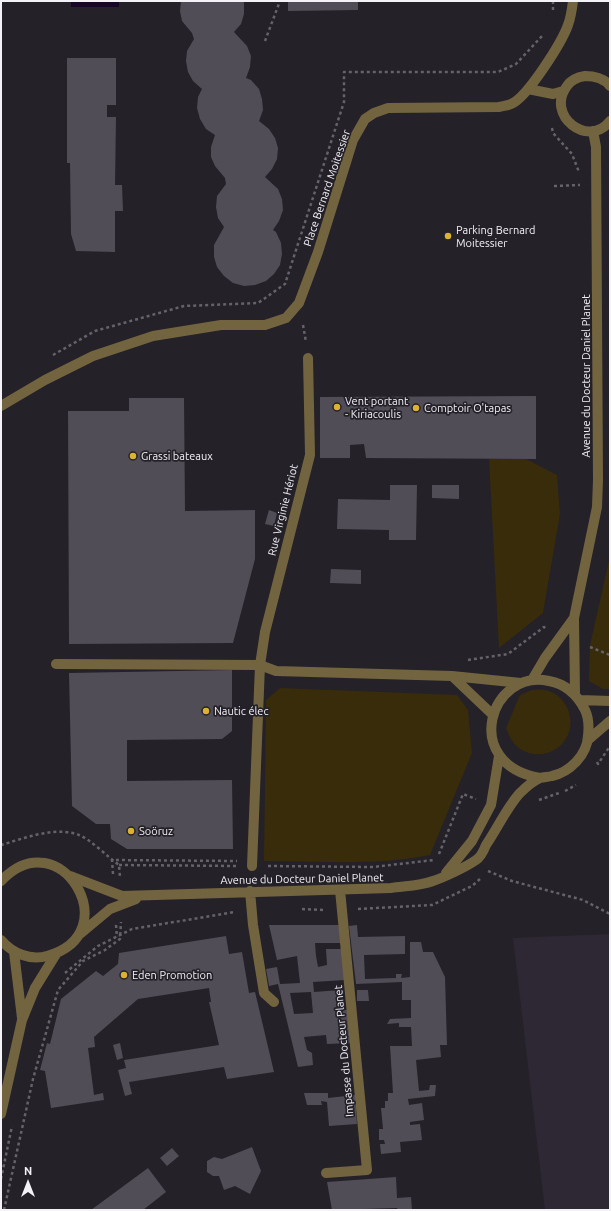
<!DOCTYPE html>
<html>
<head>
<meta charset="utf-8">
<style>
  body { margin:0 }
  #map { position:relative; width:611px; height:1211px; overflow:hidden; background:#242129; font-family:Ubuntu,sans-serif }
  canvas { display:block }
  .frame { position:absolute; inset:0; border:2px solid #f4f1f7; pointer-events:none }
  .north { position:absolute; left:8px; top:1163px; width:40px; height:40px; -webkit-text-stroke:3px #242129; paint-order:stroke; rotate:0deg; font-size:11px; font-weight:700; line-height:16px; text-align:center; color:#f4f1f7 }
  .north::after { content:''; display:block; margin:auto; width:14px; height:18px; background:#f4f1f7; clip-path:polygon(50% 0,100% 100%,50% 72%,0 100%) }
</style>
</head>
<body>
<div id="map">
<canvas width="611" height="1211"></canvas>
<div class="frame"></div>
<div class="north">N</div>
</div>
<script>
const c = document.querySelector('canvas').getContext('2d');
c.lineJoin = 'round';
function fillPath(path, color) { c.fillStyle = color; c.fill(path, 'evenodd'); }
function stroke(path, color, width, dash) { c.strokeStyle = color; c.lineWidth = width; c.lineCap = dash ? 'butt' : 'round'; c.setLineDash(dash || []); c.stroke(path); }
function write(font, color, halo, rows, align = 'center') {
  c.font = font + ' Ubuntu,sans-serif'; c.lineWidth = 3.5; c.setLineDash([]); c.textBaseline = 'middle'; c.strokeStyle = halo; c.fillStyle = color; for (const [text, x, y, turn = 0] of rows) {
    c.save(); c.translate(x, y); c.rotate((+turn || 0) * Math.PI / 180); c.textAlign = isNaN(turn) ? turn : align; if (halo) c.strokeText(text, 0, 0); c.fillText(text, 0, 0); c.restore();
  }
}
fillPath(new Path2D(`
  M 610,934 L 610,1210 L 545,1210 L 513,938 Z`), '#2e2835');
fillPath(new Path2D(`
  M 489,459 L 526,459 L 557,475 L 560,514 L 543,613 L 499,648 Z
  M 610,556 L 610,689 L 603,689 L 589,681 L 590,645 Z
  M 280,688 L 457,695 L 468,710 L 472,753 L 430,855 C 376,866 318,861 264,861 L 266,700 Z
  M 532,690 C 536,690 540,689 544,690 C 567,693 578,722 565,740 C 556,755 533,759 519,748 C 512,743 509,736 506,728 L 520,695 Z`), '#392c0a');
fillPath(new Path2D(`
  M 71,1 L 119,1 L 119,7 L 71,7 Z`), '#170626');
fillPath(new Path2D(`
  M 181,1 L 243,1 L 244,3 L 244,14 L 241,24 L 234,32 L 247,46 L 251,56 L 250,67 L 246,78 L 251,80 L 259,89 L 262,99 L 263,110 L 259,121 L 269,129 L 275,138 L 278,148 L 277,159 L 272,169 L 265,177 L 278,189 L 282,199 L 283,210 L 279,221 L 273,230 L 276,232 L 281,243 L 282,254 L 280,265 L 274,274 L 266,281 L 255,285 L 244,286 L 233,283 L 224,276 L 217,267 L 214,257 L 214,245 L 224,227 L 218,218 L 216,207 L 217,196 L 226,184 L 225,178 L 215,166 L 211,157 L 211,147 L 215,135 L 206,129 L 200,119 L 197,108 L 198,97 L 202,89 L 193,81 L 188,72 L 186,61 L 187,51 L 194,39 L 192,33 L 182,21 L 180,11 Z
  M 288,1 L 358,1 L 358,10 L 288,11 Z
  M 67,58 L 116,58 L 116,105 L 107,105 L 107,117 L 116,117 L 115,185 L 122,185 L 123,211 L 115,211 L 115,252 L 76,251 L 71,234 L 70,163 L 67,163 Z
  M 536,396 L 536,459 L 366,458 L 364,444 L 350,445 L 350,458 L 320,458 L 320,397 Z
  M 129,398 L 184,398 L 185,511 L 255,510 L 255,559 L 233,643 L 69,644 L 68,411 L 129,411 Z
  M 390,485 L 417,485 L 416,540 L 389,540 L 389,530 L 337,529 L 338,499 L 390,500 Z
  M 432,485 L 459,485 L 459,499 L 432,498 Z
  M 269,510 L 277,513 L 274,526 L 265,524 Z
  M 331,569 L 361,570 L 361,584 L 330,583 Z
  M 232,670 L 232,731 L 222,739 L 127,740 L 127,781 L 232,780 L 233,849 L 127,849 L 111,839 L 110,824 L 96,824 L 72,806 L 69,673 Z
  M 269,925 L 339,925 L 341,943 L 315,943 L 316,956 L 318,967 L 327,965 L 326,949 L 342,949 L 345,980 L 313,982 L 314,992 L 340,990 L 341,1010 L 348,1010 L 350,1043 L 327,1044 L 326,1035 L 304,1037 L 307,1050 L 312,1053 L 313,1065 L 298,1067 L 278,984 L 269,986 L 266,969 L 277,967 L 280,984 L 300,983 L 297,956 L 277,960 ZM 311,992 L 313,1013 L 294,1014 L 290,993 Z
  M 357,925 L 358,937 L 405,936 L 405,954 L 364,955 L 365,979 L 396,978 L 396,974 L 402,974 L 401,978 L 410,977 L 410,942 L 421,942 L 423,952 L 433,952 L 445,977 L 447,1045 L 440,1045 L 441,1057 L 416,1060 L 419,1091 L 429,1090 L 430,1085 L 436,1085 L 435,1096 L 408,1099 L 409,1105 L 422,1103 L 424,1120 L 410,1122 L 410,1125 L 420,1124 L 422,1140 L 400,1142 L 401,1152 L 381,1154 L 380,1144 L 385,1144 L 384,1140 L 379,1140 L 379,1129 L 383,1129 L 381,1108 L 385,1108 L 385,1101 L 388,1101 L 388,1093 L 393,1093 L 390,1046 L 412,1046 L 411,1027 L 399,1027 L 399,1023 L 387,1024 L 390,1019 L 411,1018 L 411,1000 L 402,1000 L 402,982 L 356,984 L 349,926 Z
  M 226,936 L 229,954 L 242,952 L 249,993 L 255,992 L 274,1072 L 227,1079 L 224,1067 L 129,1082 L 132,1094 L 125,1096 L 118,1070 L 126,1068 L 124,1060 L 219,1045 L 209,1002 L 211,1002 L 209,988 L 138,999 L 94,1037 L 95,1047 L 88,1048 L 94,1095 L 103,1093 L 104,1100 L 51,1108 L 45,1071 L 40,1070 L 47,1043 L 50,1044 L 61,999 L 96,971 L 103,976 L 118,964 L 119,953 Z
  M 357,990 L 368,990 L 369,1001 L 357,1001 Z
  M 120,1043 L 123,1058 L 117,1060 L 113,1045 Z
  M 304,1093 L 328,1093 L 328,1098 L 355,1095 L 357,1124 L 329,1126 L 327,1102 L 321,1101 L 322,1105 L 307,1105 Z
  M 252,1147 L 261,1171 L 250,1194 L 235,1186 L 224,1190 L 219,1176 L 213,1176 L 207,1172 L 207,1161 L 214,1157 L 222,1159 Z
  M 172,1148 L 179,1156 L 167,1166 L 160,1158 Z
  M 148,1168 L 166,1192 L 143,1210 L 91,1210 Z
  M 396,1177 L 397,1198 L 411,1197 L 412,1210 L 398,1210 L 397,1208 L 332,1210 L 327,1182 Z`), '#514d56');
stroke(new Path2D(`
  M 553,1 L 553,11
  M 265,41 L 280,1
  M 552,128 L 553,133 L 572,154 L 579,172
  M 554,186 L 580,185
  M 303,325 L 306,342
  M 53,355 L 95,331 L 184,306 L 258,303 L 285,284 L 344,102 L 344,72 L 498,72 L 516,64 L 542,36
  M 590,647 L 610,655
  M 468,660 L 508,654 L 544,627 L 546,629
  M 597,762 L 598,764 L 610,746
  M 565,791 L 576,785
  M 539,800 L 559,793
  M 1,845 C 25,838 55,826 79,835 C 90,839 109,858 119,865 L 120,877
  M 439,854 L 463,794 L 476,799
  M 119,865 L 237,866
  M 268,866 L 373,867 L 434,860
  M 488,871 L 512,881 L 583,900 L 610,914
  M 113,874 L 112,860 L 237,861
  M 302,909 L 325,910
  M 358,909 L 432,905 L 472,886 L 480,879
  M 116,925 L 117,937
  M 65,973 L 98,946 L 132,929 L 235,912
  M 1,1179 L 12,1126
  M 4,1210 L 33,1079 L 58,990 L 83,961 L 105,950 L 120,939 L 121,922`), '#65626a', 2.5, [3, 3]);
stroke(new Path2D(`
  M 610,86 C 604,78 595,76 585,76 C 578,77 571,80 567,86 C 545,115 588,149 610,121
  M 528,89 L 553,94 L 563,91
  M 1,406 L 45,380 L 93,356 L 153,336 L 221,325 L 265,325 L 286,318 L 299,303 L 318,252 L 353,140 L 365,119 L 374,113 L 388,108 L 499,107 C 502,106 507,106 511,104 C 527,98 562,42 568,25 C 571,17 572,9 573,1
  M 56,664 L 260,665 L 276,671 L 452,676 L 521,683
  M 452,676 L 493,715
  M 532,680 L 545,658 L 574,618
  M 575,694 L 574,618 L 597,507 L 598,480 L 596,147 L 593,131
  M 580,700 L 610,701
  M 588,740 L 610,721
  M 252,866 L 260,665 L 265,632 L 310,455 L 308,358
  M 446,873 L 472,841 L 491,805 L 499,756
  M 70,876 L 122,896 L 391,888 C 404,886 420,886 433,881 C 445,877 466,867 476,860 C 481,857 484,850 486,845 C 497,829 506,809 519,794 C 525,788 532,781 540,778 C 544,777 548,777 552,776 C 570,772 587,755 588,736 C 589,727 589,718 585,710 C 577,694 566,684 549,681 C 490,668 460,764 540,778
  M 1,881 C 60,818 129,934 47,956 C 30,961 12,953 1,940
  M 250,891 L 253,925 L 264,993 L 274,1002
  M 80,934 L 110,909 L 136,899
  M 14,952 L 22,1018
  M 1,1114 L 22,1020 L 35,988 L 56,954
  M 326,1173 L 367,1170 L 340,890`), '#736440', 10);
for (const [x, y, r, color] of [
  [448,236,4,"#dcb233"],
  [337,407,4,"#dcb233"],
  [416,408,4,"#dcb233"],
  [133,456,4,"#dcb233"],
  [206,711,4,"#dcb233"],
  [131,831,4,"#dcb233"],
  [124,975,4,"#dcb233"]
]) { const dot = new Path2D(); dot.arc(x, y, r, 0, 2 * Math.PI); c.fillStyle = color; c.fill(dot); stroke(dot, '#242129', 1.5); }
write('11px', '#f4f1f7', '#242129', [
  ["Place Bernard Moitessier",327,188,-71],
  ["Avenue du Docteur Daniel Planet",586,376,-90],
  ["Rue Virginie Hériot",283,510,-76],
  ["Avenue du Docteur Daniel Planet",302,879,-1],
  ["Impasse du Docteur Planet",344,1051,-95]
]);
write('11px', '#f4f1f7', '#242129', [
  ["Parking Bernard",456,230],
  ["Moitessier",456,243],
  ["Vent portant",345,401],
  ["- Kiriacoulis",345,414],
  ["Comptoir O'tapas",424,408],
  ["Grassi bateaux",141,456],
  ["Nautic élec",214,711],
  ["Soöruz",139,831],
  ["Eden Promotion",132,975]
], 'left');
</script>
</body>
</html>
